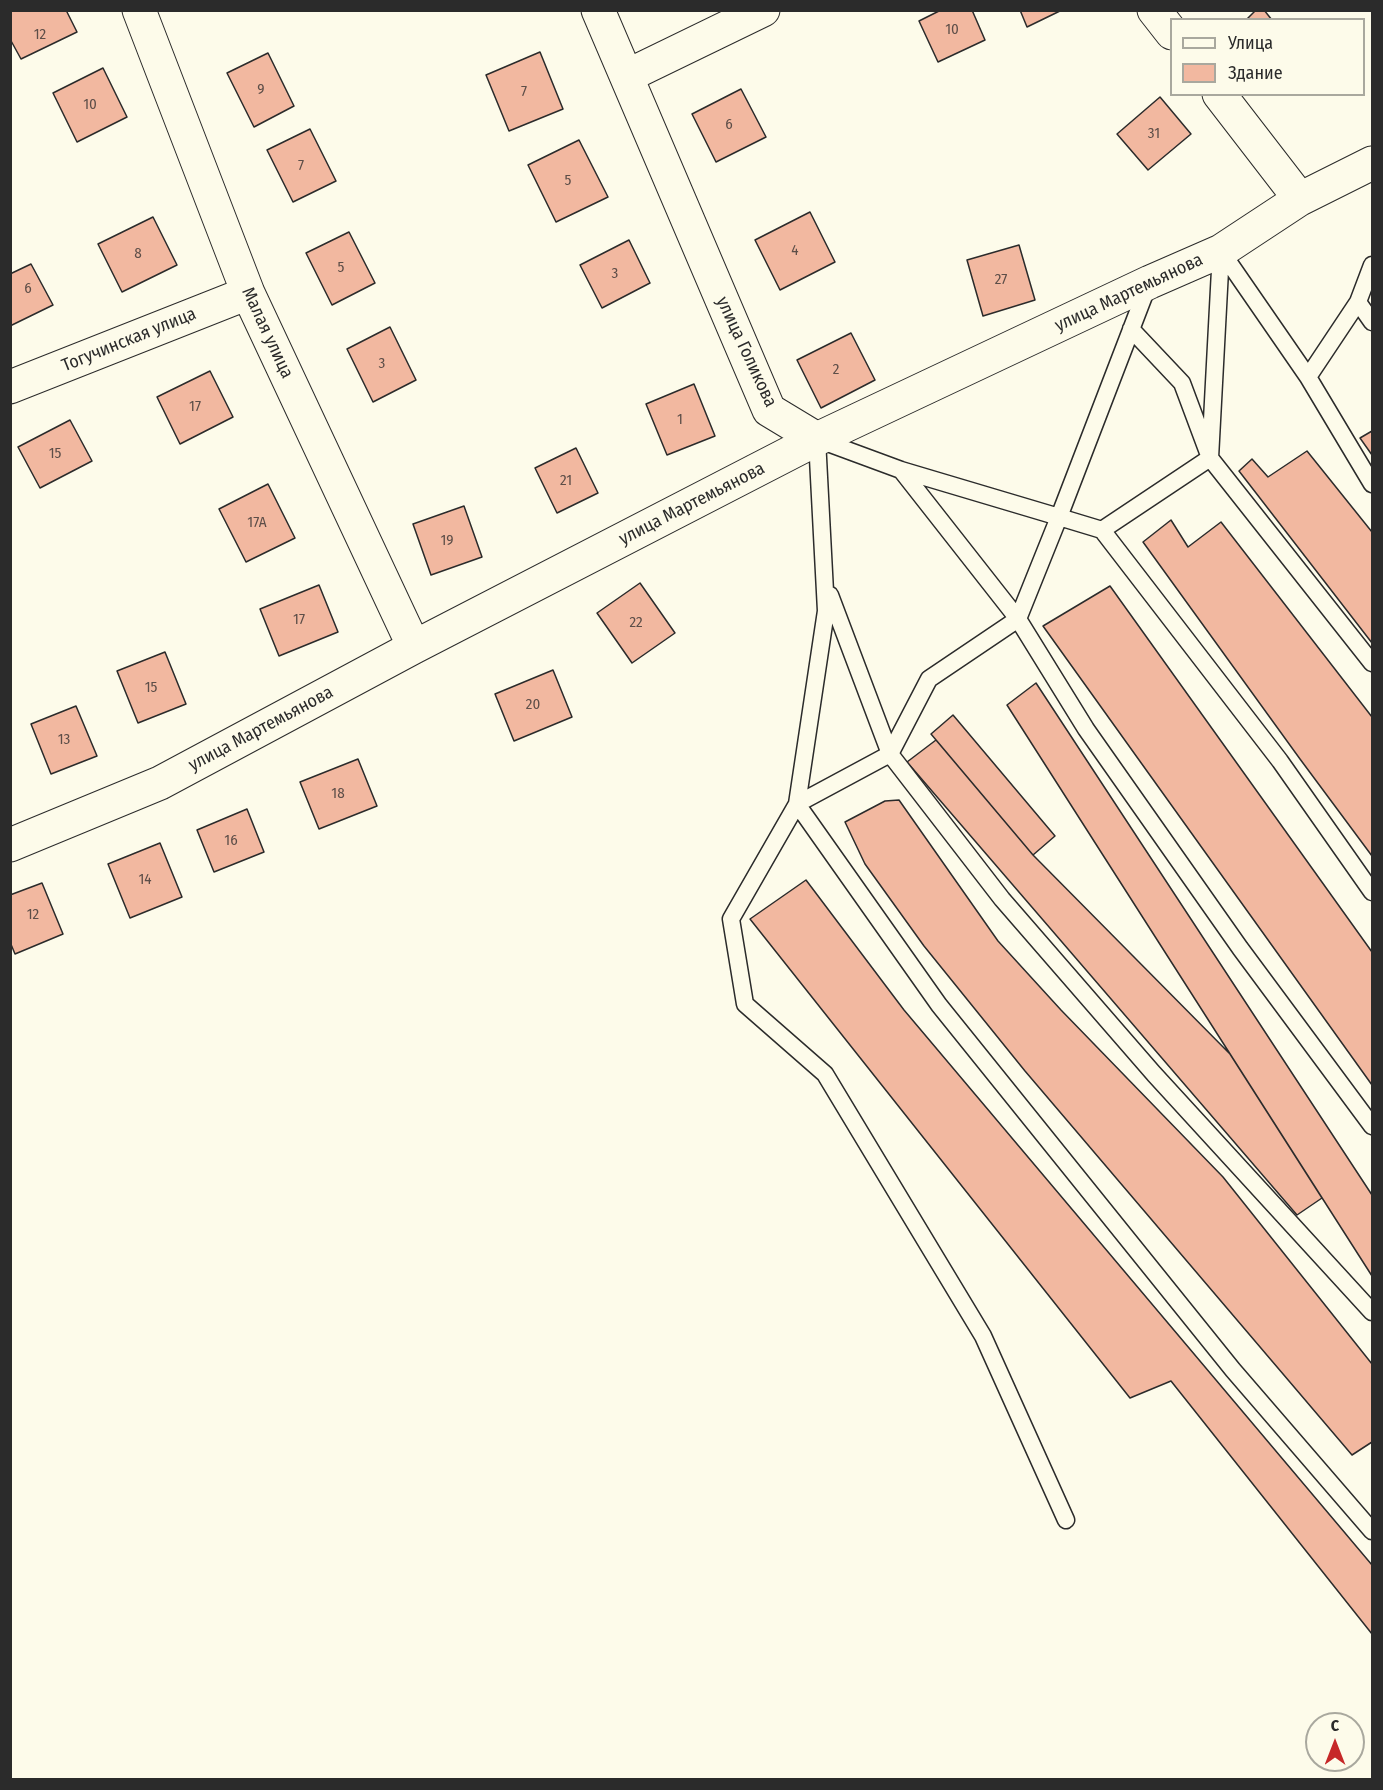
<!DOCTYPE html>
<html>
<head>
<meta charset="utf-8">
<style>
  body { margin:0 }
  #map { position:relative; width:1383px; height:1790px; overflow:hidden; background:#fdfbea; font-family:"Fira Sans Condensed",sans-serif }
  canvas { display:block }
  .frame { position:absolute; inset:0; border:12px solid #2b2b2b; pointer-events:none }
  .legend { position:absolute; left:1170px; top:18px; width:195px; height:78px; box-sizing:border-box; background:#fdfbea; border:2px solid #a9a89e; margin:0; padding:8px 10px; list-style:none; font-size:18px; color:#2b2b2b }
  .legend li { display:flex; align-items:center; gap:12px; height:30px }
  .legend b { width:30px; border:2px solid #a9a89e }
  .north { position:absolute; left:1305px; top:1712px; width:60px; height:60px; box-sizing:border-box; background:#fdfbea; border:2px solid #a9a89e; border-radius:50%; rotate:0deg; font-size:16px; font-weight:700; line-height:24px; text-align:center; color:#2b2b2b }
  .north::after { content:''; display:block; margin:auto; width:21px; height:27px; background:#c62828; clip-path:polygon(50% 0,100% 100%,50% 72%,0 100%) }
</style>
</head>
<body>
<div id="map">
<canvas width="1383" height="1790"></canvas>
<div class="frame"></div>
<ul class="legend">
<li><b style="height:8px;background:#fdfbea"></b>Улица</li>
<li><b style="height:16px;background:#f2b8a0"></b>Здание</li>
</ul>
<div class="north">С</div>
</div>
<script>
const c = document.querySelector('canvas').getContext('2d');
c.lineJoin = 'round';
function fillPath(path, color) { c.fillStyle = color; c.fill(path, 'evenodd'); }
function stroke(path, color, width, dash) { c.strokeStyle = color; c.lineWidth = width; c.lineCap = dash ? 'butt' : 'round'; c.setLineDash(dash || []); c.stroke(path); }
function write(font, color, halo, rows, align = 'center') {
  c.font = font + ' "Fira Sans Condensed",sans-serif'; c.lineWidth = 4.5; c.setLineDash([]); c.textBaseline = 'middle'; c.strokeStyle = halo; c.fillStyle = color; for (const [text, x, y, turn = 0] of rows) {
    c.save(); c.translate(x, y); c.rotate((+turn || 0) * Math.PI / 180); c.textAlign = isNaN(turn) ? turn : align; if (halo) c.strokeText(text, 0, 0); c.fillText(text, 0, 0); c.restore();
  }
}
const building = new Path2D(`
  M 10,10 L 66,10 L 77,32 L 21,59 L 10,39 Z
  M 941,10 L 972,10 L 985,40 L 938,62 L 919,21 Z
  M 1020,10 L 1062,10 L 1027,27 Z
  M 1256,10 L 1264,10 L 1272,20 L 1246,20 Z
  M 540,52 L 563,109 L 509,131 L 486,75 Z
  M 268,53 L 294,106 L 254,127 L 227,73 Z
  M 103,68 L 127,117 L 77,142 L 53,93 Z
  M 741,89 L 766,137 L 716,162 L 692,114 Z
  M 1160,97 L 1191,134 L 1148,170 L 1117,134 Z
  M 310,129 L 336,181 L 293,202 L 267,150 Z
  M 579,140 L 608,197 L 556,222 L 528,165 Z
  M 810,212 L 835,262 L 780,290 L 755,240 Z
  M 153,217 L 177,265 L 122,292 L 98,244 Z
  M 349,232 L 375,283 L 332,305 L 306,253 Z
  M 629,240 L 650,283 L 602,308 L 580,265 Z
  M 1019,245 L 1035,300 L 983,316 L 967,260 Z
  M 31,264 L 53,305 L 10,326 L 10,274 Z
  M 390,327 L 416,380 L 373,402 L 347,349 Z
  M 851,333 L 875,380 L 821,408 L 797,360 Z
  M 210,371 L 233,417 L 180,444 L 157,397 Z
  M 694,384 L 715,436 L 667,455 L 646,404 Z
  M 70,420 L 92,461 L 40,488 L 18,447 Z
  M 1372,431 L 1372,455 L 1360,438 Z
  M 576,448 L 598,493 L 557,513 L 535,468 Z
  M 1307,451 L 1372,532 L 1372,643 L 1239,471 L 1252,459 L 1268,477 Z
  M 268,484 L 295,538 L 246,562 L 219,509 Z
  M 464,506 L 482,557 L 431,575 L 413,524 Z
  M 1171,520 L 1188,547 L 1221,522 L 1372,717 L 1372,856 L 1300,759 L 1143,542 Z
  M 640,583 L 675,633 L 632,663 L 597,613 Z
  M 319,585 L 338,632 L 279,656 L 260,609 Z
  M 1110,586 L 1372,952 L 1372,1085 L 1043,626 Z
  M 165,652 L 186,704 L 138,723 L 117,671 Z
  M 553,670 L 572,717 L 514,741 L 495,694 Z
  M 1036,683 L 1372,1195 L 1372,1276 L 1007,705 Z
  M 76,706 L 97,756 L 51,774 L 31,724 Z
  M 953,715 L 1055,836 L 1033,855 L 931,734 Z
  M 936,740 L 1033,855 L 1230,1054 L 1322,1198 L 1297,1215 L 907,762 Z
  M 358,759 L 377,806 L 319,829 L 300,782 Z
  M 899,800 L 998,941 L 1061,1010 L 1223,1177 L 1372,1364 L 1372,1442 L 1352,1455 L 1025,1071 L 924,946 L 865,864 L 845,822 L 885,801 Z
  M 247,809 L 264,852 L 214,872 L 197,830 Z
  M 160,843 L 182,897 L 130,918 L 108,864 Z
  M 806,880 L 904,1010 L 1372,1565 L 1372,1634 L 1171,1381 L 1130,1398 L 750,919 Z
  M 42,883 L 63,934 L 15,954 L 10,942 L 10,895 Z`);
fillPath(building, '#f2b8a0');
stroke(building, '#2b2b2b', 1.5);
const service = new Path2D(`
  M 1149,283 L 1059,517 L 901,470 L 817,439 L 826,611 L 797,804 L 939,1005 L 1233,1370 L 1372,1531
  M 1358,302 L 1372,322
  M 1131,329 L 1182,383 L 1210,458 L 1372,663
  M 1308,377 L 1372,484
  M 901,470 L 1018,619 L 1086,729 L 1240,948 L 1372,1126
  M 1102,530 L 1280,761 L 1372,892
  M 830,595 L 890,754 L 1002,899 L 1154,1074 L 1372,1312
  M 1066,1520 L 983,1336 L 825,1074 L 745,1004 L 731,919 L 797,804 L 890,754 L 929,679 L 1018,619 L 1059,517 L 1102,530 L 1210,458 L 1221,251 L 1308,377 L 1358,302 L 1372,265`);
const minor = new Path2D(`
  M 139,10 L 248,293 L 414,647
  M 598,10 L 769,410 L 817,439
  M 1154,10 L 1172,33
  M 627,76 L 763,10
  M 1219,94 L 1300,199
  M 10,387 L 248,293
  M 10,845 L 160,783 L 414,647 L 817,439 L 1150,282 L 1221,251 L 1300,199 L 1372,163`);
stroke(service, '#2b2b2b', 19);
stroke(minor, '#2b2b2b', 35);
stroke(service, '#fdfbea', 16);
stroke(minor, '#fdfbea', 33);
write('15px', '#5d4e48', null, [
  ["10",952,30],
  ["12",40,35],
  ["9",261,90],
  ["7",524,92],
  ["10",90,105],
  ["6",729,125],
  ["31",1154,134],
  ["7",301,166],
  ["5",568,181],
  ["4",795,251],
  ["8",138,254],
  ["5",341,268],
  ["3",615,274],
  ["27",1001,280],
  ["6",28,289],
  ["3",382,364],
  ["2",836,370],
  ["17",195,407],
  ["1",680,420],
  ["15",55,454],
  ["21",566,481],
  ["17А",257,523],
  ["19",447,541],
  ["17",299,620],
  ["22",636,623],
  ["15",151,688],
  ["20",533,705],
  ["13",64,740],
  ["18",338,794],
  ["16",231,841],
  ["14",145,880],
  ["12",33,915]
]);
write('18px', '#2b2b2b', '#fdfbea', [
  ["улица Мартемьянова",1129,293,-25],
  ["Малая улица",267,333,65],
  ["Тогучинская улица",129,340,-22],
  ["улица Голикова",746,352,65],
  ["улица Мартемьянова",692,504,-27],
  ["улица Мартемьянова",261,729,-28]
]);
</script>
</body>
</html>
